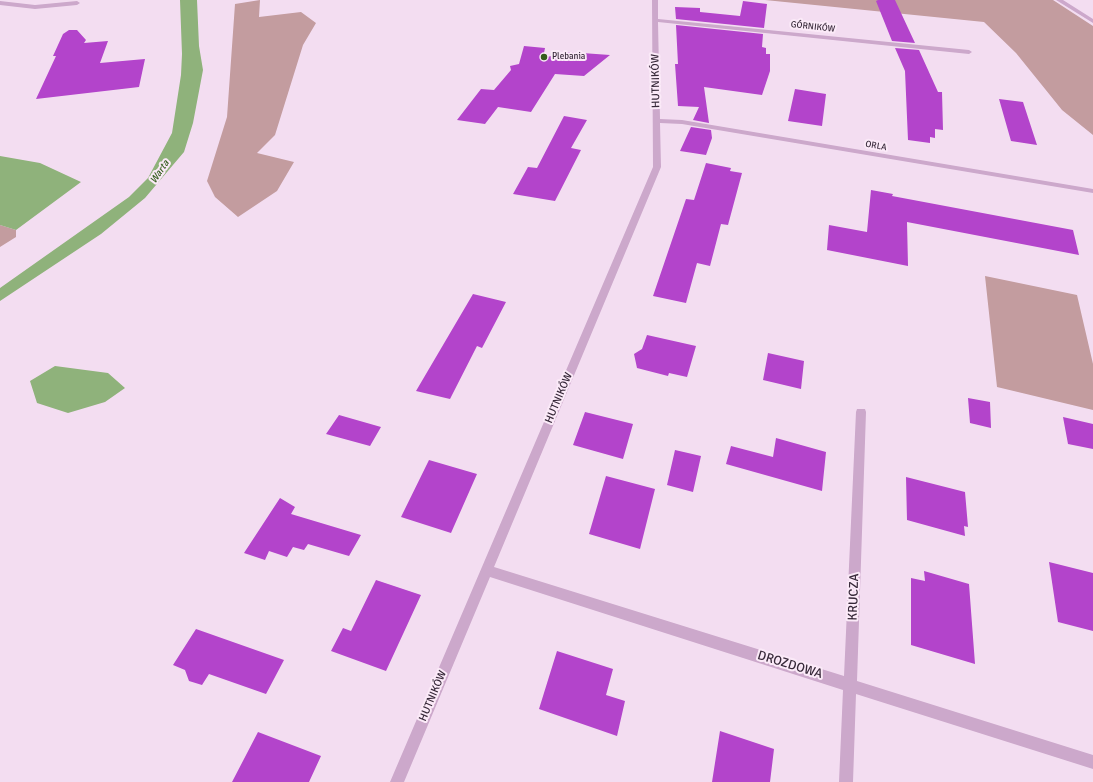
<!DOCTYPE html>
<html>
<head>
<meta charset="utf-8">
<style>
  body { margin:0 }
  canvas { display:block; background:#f3ddf1 }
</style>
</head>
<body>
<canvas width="1093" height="782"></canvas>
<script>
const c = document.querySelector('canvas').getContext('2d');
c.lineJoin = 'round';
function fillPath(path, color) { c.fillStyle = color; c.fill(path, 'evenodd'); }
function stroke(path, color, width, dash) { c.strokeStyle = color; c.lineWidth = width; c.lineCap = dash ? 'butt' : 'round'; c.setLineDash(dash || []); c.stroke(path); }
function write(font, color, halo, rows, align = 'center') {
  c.font = font + ' Signika,sans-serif'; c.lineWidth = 4; c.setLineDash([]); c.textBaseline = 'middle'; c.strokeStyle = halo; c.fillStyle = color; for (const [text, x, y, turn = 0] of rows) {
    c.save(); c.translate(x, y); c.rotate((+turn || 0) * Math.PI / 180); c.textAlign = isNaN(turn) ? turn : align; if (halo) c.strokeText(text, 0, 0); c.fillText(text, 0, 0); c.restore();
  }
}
fillPath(new Path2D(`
  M 260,0 L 259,17 L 301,12 L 316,23 L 303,45 L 275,135 L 257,153 L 294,162 L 277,191 L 238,217 L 215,197 L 207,181 L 227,117 L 235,4 Z
  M 765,0 L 1053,0 L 1093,26 L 1093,135 L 1062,110 L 1016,53 L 984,22 Z
  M 0,225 L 16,230 L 16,237 L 0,247 Z
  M 985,276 L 1077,295 L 1093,364 L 1093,410 L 997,387 Z`), '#c39c9f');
fillPath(new Path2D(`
  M 180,0 L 197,0 L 199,46 L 203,70 L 193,123 L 184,152 L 145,198 L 101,234 L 0,301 L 0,288 L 129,197 L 148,178 L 172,133 L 181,75 L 182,54 Z
  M 0,156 L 40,163 L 81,182 L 16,230 L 0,225 Z
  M 55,366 L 108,373 L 125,388 L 105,402 L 68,413 L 37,403 L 30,381 Z`), '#8fb27b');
fillPath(new Path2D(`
  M 878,0 L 895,0 L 915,43 L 892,41 L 876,1 Z
  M 743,1 L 767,4 L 764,28 L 676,19 L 675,7 L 700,8 L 700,12 L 740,16 Z
  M 676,25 L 763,34 L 762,47 L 766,48 L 766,54 L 770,54 L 770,71 L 762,95 L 704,87 L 709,123 L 693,120 L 699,107 L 678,106 L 675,64 L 678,64 Z
  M 69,30 L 77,30 L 86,40 L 84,43 L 108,41 L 100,63 L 145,59 L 139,87 L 36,99 L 56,56 L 53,56 L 63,34 Z
  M 524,46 L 545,48 L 543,58 L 568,52 L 610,55 L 584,76 L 555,74 L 531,112 L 498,107 L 485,124 L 457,120 L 481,89 L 494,90 L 511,70 L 510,66 L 519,64 Z
  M 895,48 L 919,50 L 938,92 L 942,92 L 943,130 L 935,129 L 935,138 L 930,137 L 930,143 L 908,140 L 905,71 Z
  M 795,89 L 826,94 L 822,126 L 788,121 Z
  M 999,99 L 1023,102 L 1037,145 L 1011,141 Z
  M 564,116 L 587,120 L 571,148 L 581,150 L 555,201 L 513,194 L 528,167 L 537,168 Z
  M 691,127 L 711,130 L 712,138 L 706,155 L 680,151 Z
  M 706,163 L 731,168 L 730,171 L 742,173 L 728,225 L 721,224 L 710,266 L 697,263 L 686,303 L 653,296 L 686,199 L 694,200 Z
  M 871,190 L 893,194 L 892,196 L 1073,230 L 1079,255 L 907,222 L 908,266 L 827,250 L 829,225 L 867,232 Z
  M 473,294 L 506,302 L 482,348 L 477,346 L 450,399 L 416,391 Z
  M 647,335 L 696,346 L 687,377 L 669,373 L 668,376 L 637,368 L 634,354 L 642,349 Z
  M 768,353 L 804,361 L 801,389 L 763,380 Z
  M 968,398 L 990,402 L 991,428 L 970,423 Z
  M 585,412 L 633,424 L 623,459 L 573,445 Z
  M 339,415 L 381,427 L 370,446 L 326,434 Z
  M 1063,417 L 1093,424 L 1093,449 L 1068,444 Z
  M 776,438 L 826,452 L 822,491 L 726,464 L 731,446 L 773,457 Z
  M 675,450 L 701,456 L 693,492 L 667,485 Z
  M 429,460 L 477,474 L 451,533 L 401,517 Z
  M 606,476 L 655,489 L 640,549 L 589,534 Z
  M 906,477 L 965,492 L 968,527 L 964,526 L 965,536 L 907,520 Z
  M 280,498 L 295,507 L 291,514 L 361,535 L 349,556 L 308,544 L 304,550 L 293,547 L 287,557 L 269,551 L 265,560 L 244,553 Z
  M 1049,562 L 1093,573 L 1093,631 L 1058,622 Z
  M 924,571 L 969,584 L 975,664 L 911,645 L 911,578 L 925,581 Z
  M 376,580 L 421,595 L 386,671 L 331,651 L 343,628 L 351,631 Z
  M 196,629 L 284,660 L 266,694 L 209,674 L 202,685 L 189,681 L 185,670 L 173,665 Z
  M 557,651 L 613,669 L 606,695 L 625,701 L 617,736 L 539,709 Z
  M 720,731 L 774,749 L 770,782 L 712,782 Z
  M 258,732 L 321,756 L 309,782 L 232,782 Z`), '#b344cb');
fillPath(new Path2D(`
  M 652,0 L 658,0 L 658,19 L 969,50 L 972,52 L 969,54 L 658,22 L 660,119 L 682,120 L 1093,189 L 1093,193 L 682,124 L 660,123 L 661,167 L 494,567 L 844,676 L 856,412 L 857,409 L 865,409 L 866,412 L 857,681 L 1093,755 L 1093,769 L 856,694 L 853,782 L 839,782 L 843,690 L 490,577 L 404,782 L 390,782 L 653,167 Z
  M 1056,0 L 1063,0 L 1093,19 L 1093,23 Z
  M 0,1 L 35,5 L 77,1 L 80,3 L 77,5 L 35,9 L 0,5 Z`), '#cca8cb');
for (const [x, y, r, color] of [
  [544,57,4,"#335c1c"]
]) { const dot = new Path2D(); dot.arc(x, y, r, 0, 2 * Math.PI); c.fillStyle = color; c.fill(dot); stroke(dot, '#fbeaf8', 1.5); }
write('9px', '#372939', '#fbeaf8', [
  ["GÓRNIKÓW",813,27,6],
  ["ORLA",876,146,10]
]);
write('9px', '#372939', '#fbeaf8', [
  ["Plebania",552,57]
], 'left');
write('italic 10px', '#335c1c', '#fbeaf8', [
  ["Warta",160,172,-56]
]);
write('11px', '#372939', '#fbeaf8', [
  ["HUTNIKÓW",656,81,-91],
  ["HUTNIKÓW",559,398,-67],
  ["HUTNIKÓW",433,696,-67]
]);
write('13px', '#372939', '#fbeaf8', [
  ["KRUCZA",854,597,-88],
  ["DROZDOWA",790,665,17]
]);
</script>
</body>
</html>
